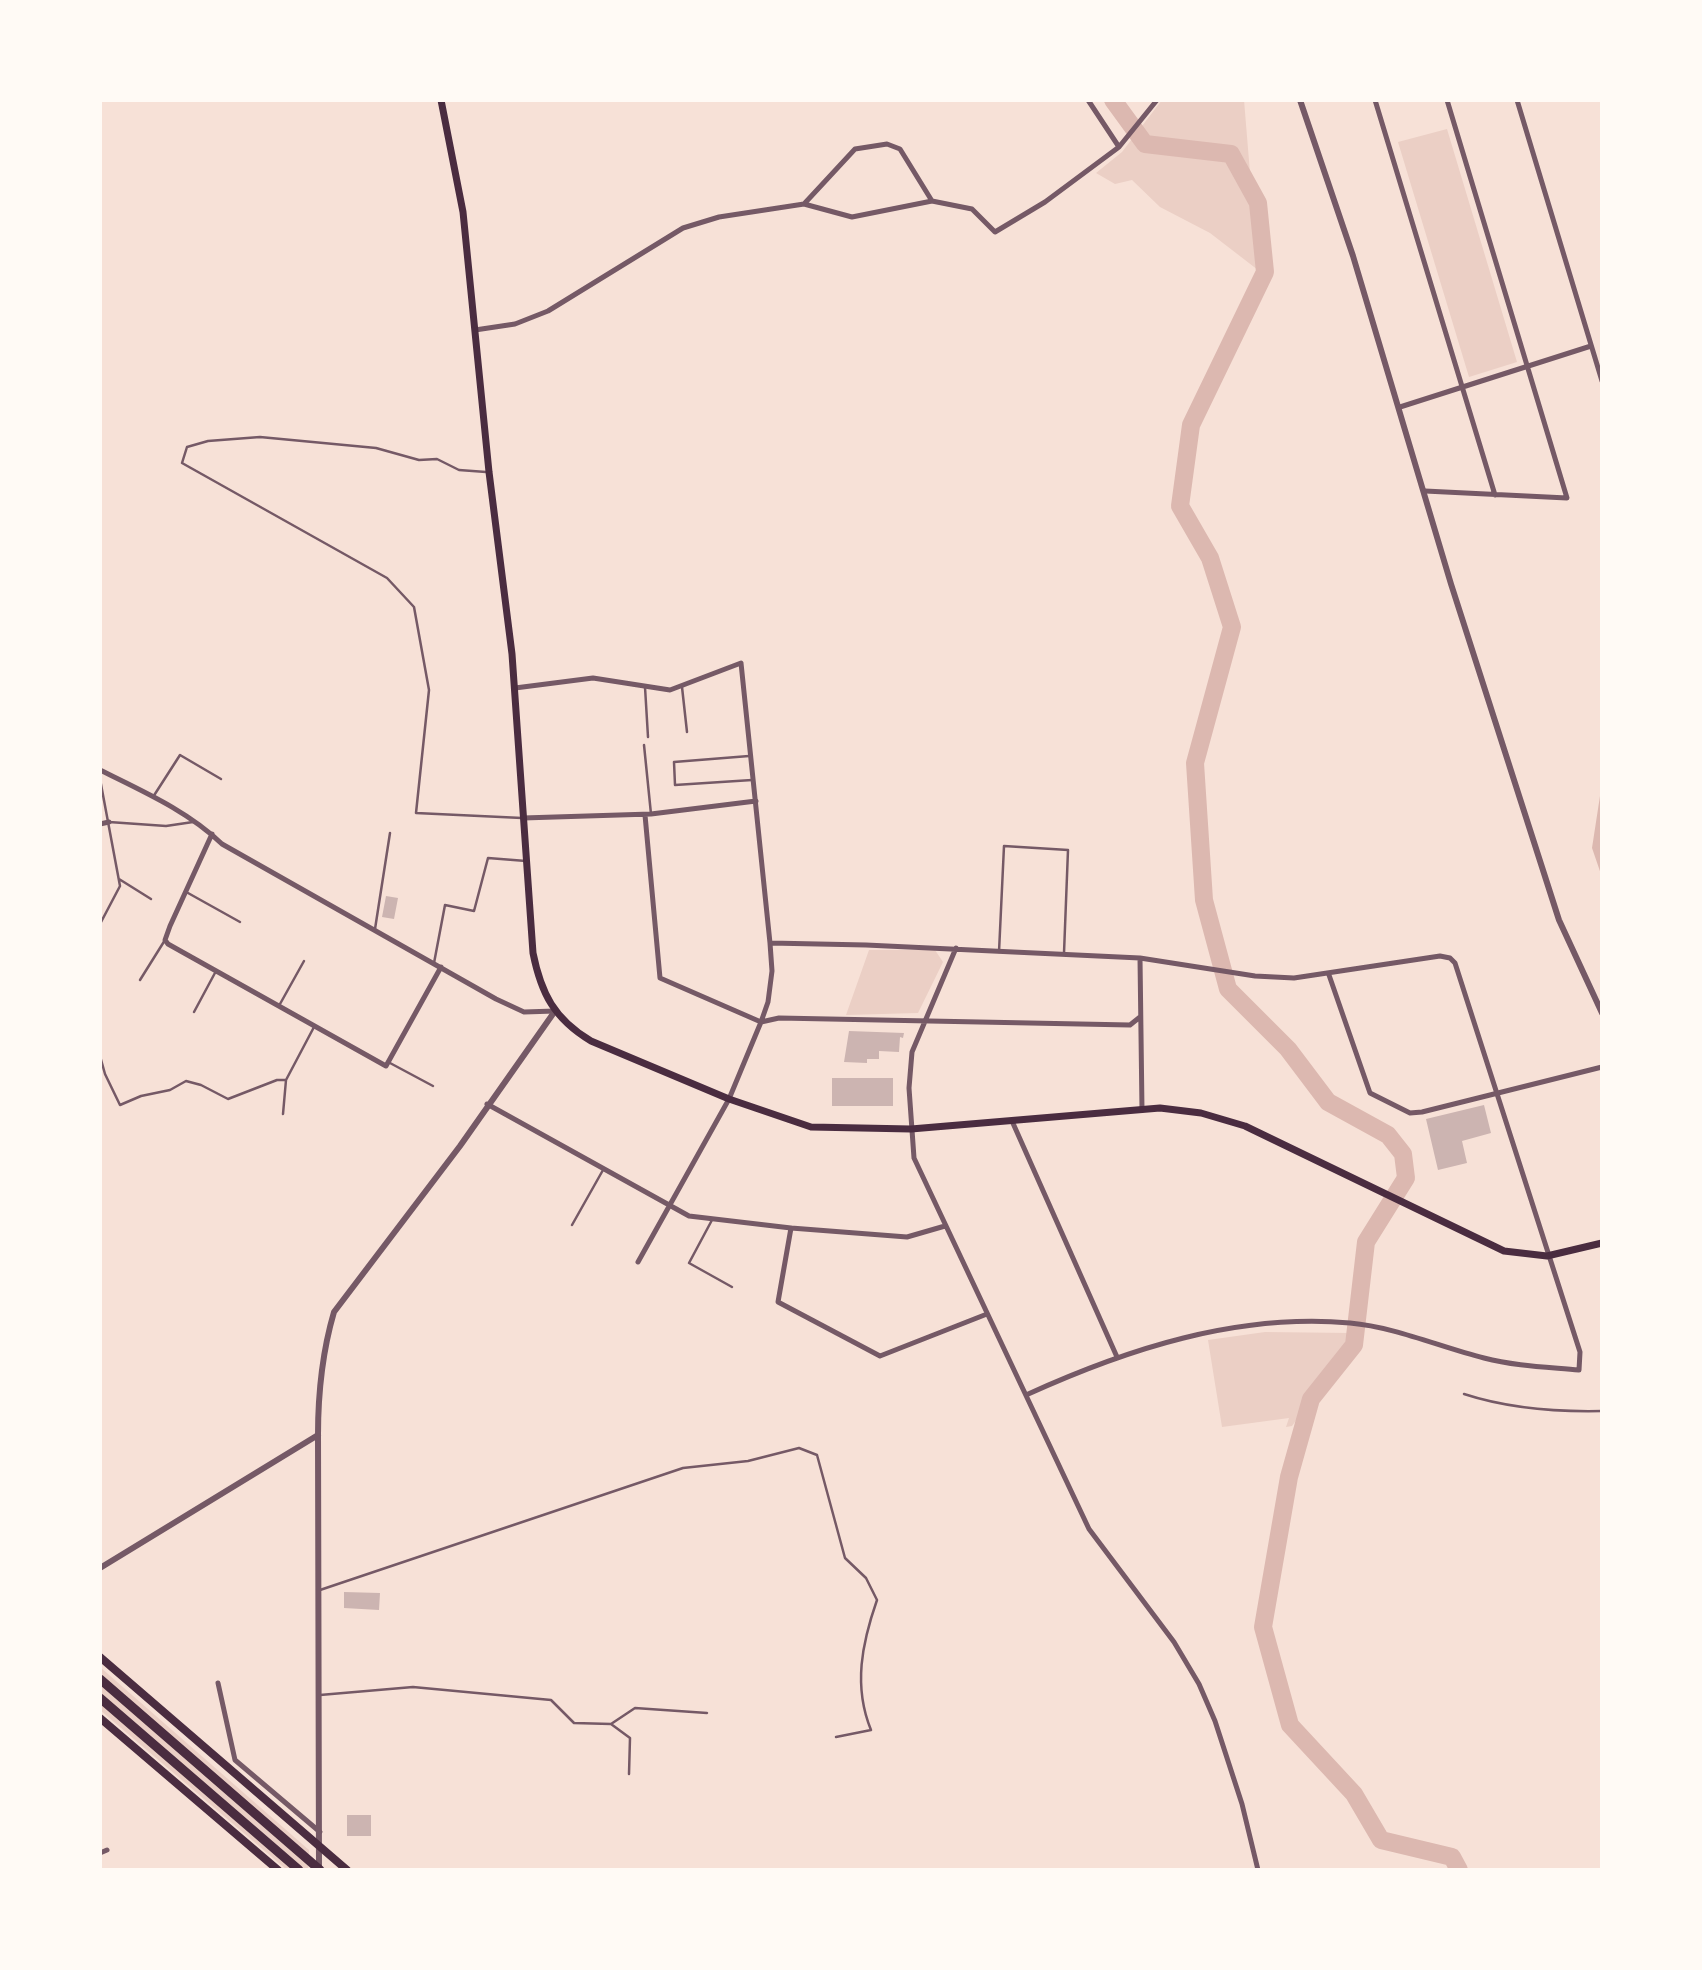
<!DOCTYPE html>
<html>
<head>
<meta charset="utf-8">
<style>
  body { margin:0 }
  #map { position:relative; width:1702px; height:1970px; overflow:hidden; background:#f7e1d7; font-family:Raleway,sans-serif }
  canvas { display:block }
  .frame { position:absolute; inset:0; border:102px solid #fffaf5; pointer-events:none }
</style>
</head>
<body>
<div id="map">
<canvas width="1702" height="1970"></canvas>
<div class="frame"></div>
</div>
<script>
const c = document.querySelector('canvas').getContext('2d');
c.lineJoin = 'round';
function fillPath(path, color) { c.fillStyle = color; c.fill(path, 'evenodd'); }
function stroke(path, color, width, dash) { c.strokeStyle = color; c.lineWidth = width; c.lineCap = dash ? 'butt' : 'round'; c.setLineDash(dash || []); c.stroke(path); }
fillPath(new Path2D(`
  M 1162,100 L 1244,100 L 1258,270 L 1210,233 L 1160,207 L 1132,180 L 1115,184 L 1096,173 L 1122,152 Z
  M 1447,129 L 1517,362 L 1469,377 L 1398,142 Z
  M 869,950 L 935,950 L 943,962 L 918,1013 L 846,1015 Z
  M 1265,1332 L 1351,1333 L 1345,1353 L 1292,1426 L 1286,1427 L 1289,1418 L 1222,1427 L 1208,1340 Z
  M 100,1667 L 309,1850 L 308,1870 L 287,1870 L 100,1710 Z`), '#ebcfc5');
fillPath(new Path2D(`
  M 1602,783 L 1602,877 L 1592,848 Z`), '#dcb8b0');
stroke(new Path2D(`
  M 1113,100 L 1145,144 L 1231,154 L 1258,203 L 1265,272 L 1191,425 L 1180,506 L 1210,558 L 1232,627 L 1195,763 L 1204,900 L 1228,989 L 1288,1049 L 1328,1102 L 1388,1135 L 1403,1154 L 1406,1178 L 1366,1242 L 1354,1345 L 1311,1399 L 1289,1477 L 1263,1627 L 1290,1725 L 1354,1794 L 1381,1840 L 1452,1857 L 1459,1870`), '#dcb8b0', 18);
fillPath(new Path2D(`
  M 386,896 L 398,898 L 394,919 L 382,917 Z
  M 849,1031 L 904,1033 L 903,1038 L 900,1037 L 899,1052 L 879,1051 L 879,1059 L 867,1059 L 867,1063 L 844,1062 Z
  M 832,1078 L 893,1078 L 893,1106 L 832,1106 Z
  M 1484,1105 L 1491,1133 L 1462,1141 L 1467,1163 L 1438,1170 L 1426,1119 Z
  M 344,1592 L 380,1593 L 379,1610 L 344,1608 Z
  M 347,1815 L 371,1815 L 371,1836 L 347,1836 Z`), '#ccb4b1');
stroke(new Path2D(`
  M 486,472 L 459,470 L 437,459 L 419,460 L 376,448 L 260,437 L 208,441 L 187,447 L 182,463 L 387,578 L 414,607 L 429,690 L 416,813 L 522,818
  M 645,687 L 648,737
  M 682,687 L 687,732
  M 644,745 L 651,814
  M 749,756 L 674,762 L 675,785 L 752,780
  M 100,779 L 120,886 L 100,924
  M 153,797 L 180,755 L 221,779
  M 109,822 L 166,826 L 193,822
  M 119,879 L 151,899
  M 188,893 L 240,922
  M 375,929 L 390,833
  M 999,952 L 1004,846 L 1068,850 L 1064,953
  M 434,963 L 445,905 L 474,911 L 488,858 L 526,861
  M 140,980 L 165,940
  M 280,1004 L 304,961
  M 194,1012 L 216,971
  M 100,1025 L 100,1028
  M 100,1056 L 105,1074 L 120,1105 L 141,1096 L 170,1090 L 186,1081 L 201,1085 L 228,1099 L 277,1080 L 286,1080
  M 390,1063 L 433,1086
  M 283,1114 L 286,1080 L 314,1027
  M 712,1220 L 689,1263 L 732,1287
  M 572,1225 L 603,1170
  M 1464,1394 C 1507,1408 1557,1412 1602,1411
  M 320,1590 L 683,1468 L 748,1461 L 799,1448 L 817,1455 L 845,1558 L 866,1578 L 877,1600 C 862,1643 853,1686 871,1730 L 836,1737
  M 320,1695 L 413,1687 L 551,1700 L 574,1723 L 611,1724 L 630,1738 L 629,1774
  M 611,1724 L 635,1708 L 707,1713`), '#755966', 2.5);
stroke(new Path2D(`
  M 1088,100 L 1119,147
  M 1375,100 L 1495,495
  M 1517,100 L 1602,381
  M 804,204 L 852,217 L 932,201
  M 475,330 L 515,324 L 548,311 L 683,228 L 719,217 L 804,204 L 855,149 L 887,144 L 900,149 L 932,201 L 972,209 L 995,232 L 1045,202 L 1119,147 L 1157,100
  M 1400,407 L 1591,346
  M 1425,491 L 1567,498 L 1447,100
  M 515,688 L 593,678 L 670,690 L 741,663 L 770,943 L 772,971 L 768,1002 L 761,1022 L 729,1099 L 638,1262
  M 100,770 C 142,791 188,811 222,844 L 496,999 L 524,1012 L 555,1011
  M 645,815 L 660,978 L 761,1022 L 779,1018 L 1130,1025 L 1140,1017
  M 523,818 L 651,814 L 756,801
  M 100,824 L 109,822
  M 212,834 L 170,926 L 165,940 L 168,944 L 386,1066 L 441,967
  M 770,943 L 866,945 L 1140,958 L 1255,976 L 1294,978 L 1440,956 L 1450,958 L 1455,963 L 1580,1352 L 1579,1370 C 1547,1367 1515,1366 1484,1358 C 1440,1347 1395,1327 1350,1323 C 1237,1313 1127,1349 1026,1395
  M 956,948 L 912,1052 L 909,1088 L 914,1158 L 1089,1529 L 1174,1642 L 1199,1684 L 1215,1721 L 1242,1804 L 1258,1870
  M 1140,958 L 1142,1110
  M 1329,975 L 1370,1093 L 1410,1113 L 1422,1112 L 1602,1067
  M 487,1104 L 689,1216 L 791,1228 L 907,1237 L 945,1226
  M 1012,1121 L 1117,1357
  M 791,1228 L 778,1302 L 880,1356 L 987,1314
  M 218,1683 L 235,1760 L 320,1832
  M 100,1853 L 107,1850`), '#755966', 5);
stroke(new Path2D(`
  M 1300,100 L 1353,256 L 1451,584 L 1559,920 L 1602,1013
  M 100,1568 L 318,1435
  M 319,1870 L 318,1435 C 318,1392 322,1353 334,1312 L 460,1146 L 555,1011`), '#755966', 6);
stroke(new Path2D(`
  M 441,100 L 463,212 L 489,472 L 512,654 L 533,953 C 541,993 554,1019 591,1041 L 729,1099 L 811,1127 L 911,1129 L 1160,1108 L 1201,1113 L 1245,1126 L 1504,1251 L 1547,1256 L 1602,1243`), '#4a2c40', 7);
stroke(new Path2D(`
  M 100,1657 L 347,1870
  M 100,1718 L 278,1870`), '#4a2c40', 8);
stroke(new Path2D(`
  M 100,1679 L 320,1870
  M 100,1698 L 299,1870`), '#4a2c40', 9);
</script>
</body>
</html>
